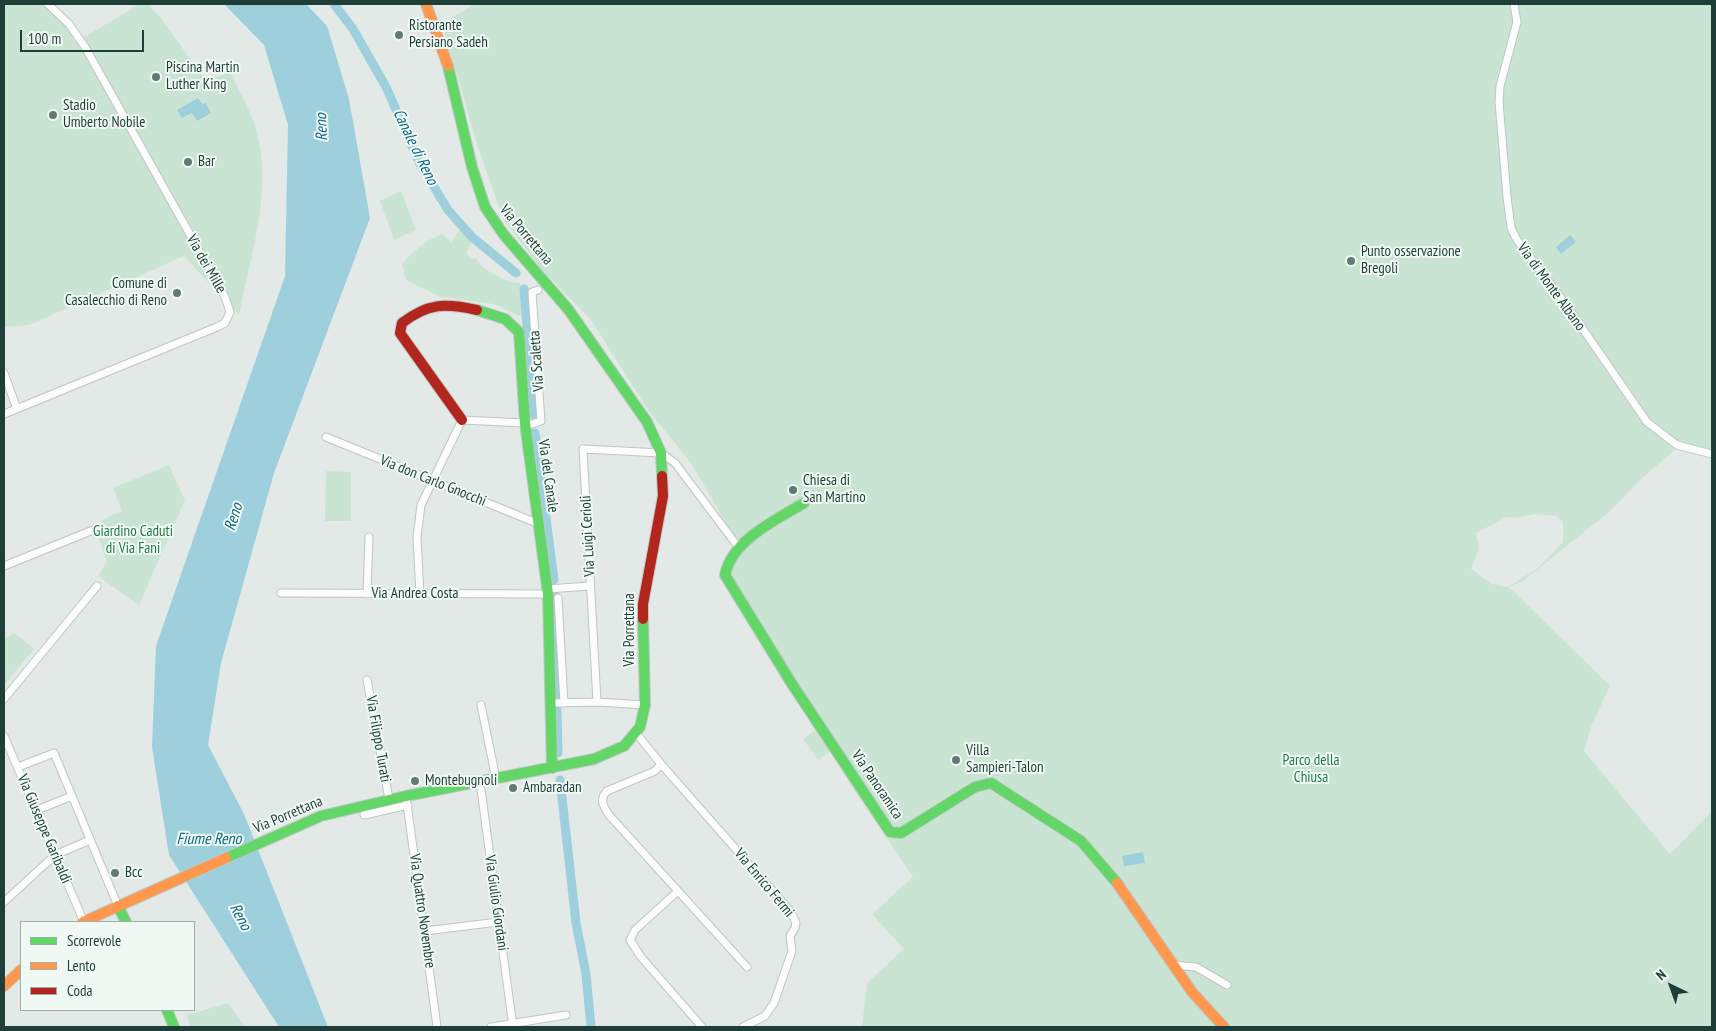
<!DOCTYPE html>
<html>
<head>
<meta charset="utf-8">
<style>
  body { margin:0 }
  #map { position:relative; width:1716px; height:1031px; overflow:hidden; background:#e2e9e6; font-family:"PT Sans Narrow",sans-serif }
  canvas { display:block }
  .frame { position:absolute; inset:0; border:5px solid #1e3e37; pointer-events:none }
  .legend { position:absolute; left:20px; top:921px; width:175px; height:90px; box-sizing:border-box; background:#f0f8f4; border:1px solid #9caea8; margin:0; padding:6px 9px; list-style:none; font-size:15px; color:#1e3e37 }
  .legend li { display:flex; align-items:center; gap:10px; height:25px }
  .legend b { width:25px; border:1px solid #9caea8 }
  .north { position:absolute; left:1646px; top:961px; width:50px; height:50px; -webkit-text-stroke:4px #f0f8f4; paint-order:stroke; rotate:318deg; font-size:14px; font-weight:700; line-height:20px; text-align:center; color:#1e3e37 }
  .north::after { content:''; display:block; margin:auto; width:18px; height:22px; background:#1e3e37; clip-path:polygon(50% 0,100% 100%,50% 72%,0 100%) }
  .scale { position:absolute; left:20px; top:30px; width:124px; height:22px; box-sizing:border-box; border:2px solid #1e3e37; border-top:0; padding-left:6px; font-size:15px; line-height:18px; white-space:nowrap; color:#1e3e37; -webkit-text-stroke:4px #f0f8f4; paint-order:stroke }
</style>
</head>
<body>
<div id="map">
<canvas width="1716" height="1031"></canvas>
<div class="frame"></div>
<ul class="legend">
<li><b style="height:6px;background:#63d668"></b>Scorrevole</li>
<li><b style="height:6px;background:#ff974d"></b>Lento</li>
<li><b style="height:6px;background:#b3261e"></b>Coda</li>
</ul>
<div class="north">N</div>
<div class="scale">100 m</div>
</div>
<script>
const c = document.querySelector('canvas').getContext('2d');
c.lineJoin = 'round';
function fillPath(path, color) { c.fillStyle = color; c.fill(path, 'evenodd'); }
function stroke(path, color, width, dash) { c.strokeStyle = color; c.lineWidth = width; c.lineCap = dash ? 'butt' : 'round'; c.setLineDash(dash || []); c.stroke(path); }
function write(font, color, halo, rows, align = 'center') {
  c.font = font + ' "PT Sans Narrow",sans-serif'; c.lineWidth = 4; c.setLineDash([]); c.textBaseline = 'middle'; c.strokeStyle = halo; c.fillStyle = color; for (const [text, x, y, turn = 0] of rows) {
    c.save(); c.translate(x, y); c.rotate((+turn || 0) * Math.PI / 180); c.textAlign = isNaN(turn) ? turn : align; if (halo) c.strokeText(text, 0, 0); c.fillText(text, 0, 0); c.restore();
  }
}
fillPath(new Path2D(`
  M 4,4 L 46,4 L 61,20 L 76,42 L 140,4 L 147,4 L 160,17 L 206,81 L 230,72 C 237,88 247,104 253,120 C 276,182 251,253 239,315 L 184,256 L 29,325 L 4,327 Z
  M 475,4 L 1712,4 L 1712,453 L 1679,446 L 1640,480 L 1610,511 L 1523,581 L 1509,587 L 1610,686 L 1592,724 L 1584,751 L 1670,854 L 1712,811 L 1712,1027 L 862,1027 L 867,983 L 904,949 L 872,914 L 913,877 L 849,782 L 831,751 L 818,760 L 803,739 L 817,729 L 727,573 L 739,556 L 741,549 L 691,463 L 648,410 L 591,320 L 541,269 L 503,218 L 477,144 L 442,23 ZM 1536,514 L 1557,516 L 1563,522 L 1563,542 L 1538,568 L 1508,587 L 1492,584 L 1471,569 L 1479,548 L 1476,533 L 1506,517 L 1514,518 Z
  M 401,191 L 416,230 L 394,240 L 380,201 Z
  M 460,230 L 473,241 L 466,253 L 471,259 L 476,258 C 482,271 506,282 520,283 L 522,317 L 494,304 L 441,297 L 406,280 L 402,264 C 414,251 425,240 442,234 L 451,242 Z
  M 169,465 L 185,500 L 139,605 L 98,576 L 107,562 L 97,533 L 103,529 L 100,521 L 122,511 L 113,488 Z
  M 326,471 L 351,472 L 351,521 L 325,521 Z
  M 14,633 L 34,649 L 4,685 L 4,639 Z
  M 228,1003 L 245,1027 L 190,1027 L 187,1015 Z`), '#c9e4d3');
fillPath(new Path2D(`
  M 224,4 L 306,4 L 327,26 L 349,99 L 370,218 L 274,473 L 221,663 L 208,745 L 244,814 L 328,1027 L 279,1027 L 169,855 L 152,747 L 156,646 L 285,276 L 288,125 L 264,45 Z
  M 198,98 L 202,104 L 206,103 L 211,113 L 197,121 L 192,113 L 182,118 L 177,110 Z
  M 1570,235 L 1576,242 L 1561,254 L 1556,247 Z
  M 1143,852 L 1145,863 L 1124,866 L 1122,856 Z`), '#9dd0dc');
stroke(new Path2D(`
  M 334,4 L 353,29 L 386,87 L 420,164 L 448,210 L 472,237 L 516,273
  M 524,289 L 534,415
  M 535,433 L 554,580
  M 554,594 L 557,695
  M 557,710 L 558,753
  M 560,780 L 576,923 L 586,974 L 591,1027`), '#9dd0dc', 9);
const street = new Path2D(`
  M 1514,4 L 1517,22 L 1500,86 L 1499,102 L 1507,197 L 1511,228 L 1517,240 L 1565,303 L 1647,422 L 1677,445 L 1712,454
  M 4,373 L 17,409
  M 4,414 L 217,327 L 225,323 L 230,312 L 225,297 L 85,47 L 69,24 L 48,4
  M 526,426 L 541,421 L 532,292 L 538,290
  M 326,437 L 539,524
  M 4,566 L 98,528
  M 547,589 L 590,586
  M 281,593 L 548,594
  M 367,594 L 369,537
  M 420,595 L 417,537 L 421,505 L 462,420 L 525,423
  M 558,598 L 564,703
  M 367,680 L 389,799
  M 4,699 L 97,586
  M 597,702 L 583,449 L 661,453 L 675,463 L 739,548
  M 552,703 L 597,702 L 645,705
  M 481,705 L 496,779
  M 636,733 L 661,764 L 655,771 L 607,791 C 599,799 603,806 609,815 L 678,891 L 635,930 L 630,940 L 641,957 L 702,1027
  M 4,736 L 84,922
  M 661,764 L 791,912 L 796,923 L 795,928 L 790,936 L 792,951 L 774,1003 L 765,1016 L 743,1027
  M 18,767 L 54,753 L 118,906
  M 480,782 L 513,1027
  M 406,796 L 437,1027
  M 37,810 L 72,796
  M 364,815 L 408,805
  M 678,891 L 747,967
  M 4,902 L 55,855 L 90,840
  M 425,931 L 498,922
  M 1174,965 L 1196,967 L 1227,985
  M 491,1027 L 566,1015`);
const fast = new Path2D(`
  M 448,66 L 472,167 L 485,207 L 504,235 L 568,309 L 647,422 L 661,453 L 662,476
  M 477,310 L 505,319 L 519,332 L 525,423 L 548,594 L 552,768
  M 804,503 C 776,520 732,540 725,575 L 792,684 L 890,832 L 901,833 L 975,787 L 991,783 L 1081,841 L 1117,883
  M 226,858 L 321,816 L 406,796 L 594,759 L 624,746 L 640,727 L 645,705 L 643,619
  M 118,906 L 126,922
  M 167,1010 L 174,1027`);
const slow = new Path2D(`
  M 426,4 L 448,66
  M 1117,883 L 1192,992 L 1224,1027
  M 83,922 L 226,858
  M 4,986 L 21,970`);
const jam = new Path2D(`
  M 462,420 L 400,333 L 402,323 C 428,303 445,303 477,310
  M 643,619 L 643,604 L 663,496 L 662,476`);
stroke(street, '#bfc6c3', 9);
stroke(fast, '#bdc7c3', 12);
stroke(slow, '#bdc7c3', 12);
stroke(jam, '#bdc7c3', 12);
stroke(street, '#fbfcfb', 7);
stroke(fast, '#63d668', 10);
stroke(slow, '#ff974d', 10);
stroke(jam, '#b3261e', 10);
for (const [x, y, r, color] of [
  [399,35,5,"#637a74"],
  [156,77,5,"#637a74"],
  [53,115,5,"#637a74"],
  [188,162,5,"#637a74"],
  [1351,261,5,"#637a74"],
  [177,293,5,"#637a74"],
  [793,490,5,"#637a74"],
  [956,760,5,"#637a74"],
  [415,781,5,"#637a74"],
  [513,788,5,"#637a74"],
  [115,873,5,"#637a74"]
]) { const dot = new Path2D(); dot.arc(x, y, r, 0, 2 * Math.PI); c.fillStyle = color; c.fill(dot); stroke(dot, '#f0f8f4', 2); }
write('15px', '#1e3e37', '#f0f8f4', [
  ["Ristorante",409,26],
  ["Persiano Sadeh",409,43],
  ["Piscina Martin",166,68],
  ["Luther King",166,85],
  ["Stadio",63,106],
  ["Umberto Nobile",63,123],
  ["Bar",198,162],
  ["Punto osservazione",1361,252],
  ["Bregoli",1361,269],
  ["Comune di",167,284,"right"],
  ["Casalecchio di Reno",167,301,"right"],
  ["Chiesa di",803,481],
  ["San Martino",803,498],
  ["Villa",966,751],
  ["Sampieri-Talon",966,768],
  ["Montebugnoli",425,781],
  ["Ambaradan",523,788],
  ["Bcc",125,873]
], 'left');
write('15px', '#1e3e37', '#f0f8f4', [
  ["Via Porrettana",526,235,50],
  ["Via dei Mille",206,264,60],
  ["Via di Monte Albano",1551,287,54],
  ["Via Scaletta",537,361,-94],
  ["Via del Canale",548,476,82],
  ["Via don Carlo Gnocchi",433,481,22],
  ["Via Luigi Cerioli",588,536,-93],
  ["Via Andrea Costa",415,594],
  ["Via Porrettana",630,630,-90],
  ["Via Filippo Turati",378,739,80],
  ["Via Panoramica",877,785,56],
  ["Via Porrettana",288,815,-23],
  ["Via Giuseppe Garibaldi",44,829,67],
  ["Via Enrico Fermi",764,883,50],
  ["Via Giulio Giordani",496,903,82],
  ["Via Quattro Novembre",422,911,82]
]);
write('15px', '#237a49', '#f0f8f4', [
  ["Giardino Caduti",133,532],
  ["di Via Fani",133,549],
  ["Parco della",1311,761],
  ["Chiusa",1311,778]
]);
write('italic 16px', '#116881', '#f0f8f4', [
  ["Reno",322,127,-92],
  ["Canale di Reno",415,147,64],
  ["Reno",234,517,-73],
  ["Fiume Reno",209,839],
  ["Reno",240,917,62]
]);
</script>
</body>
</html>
